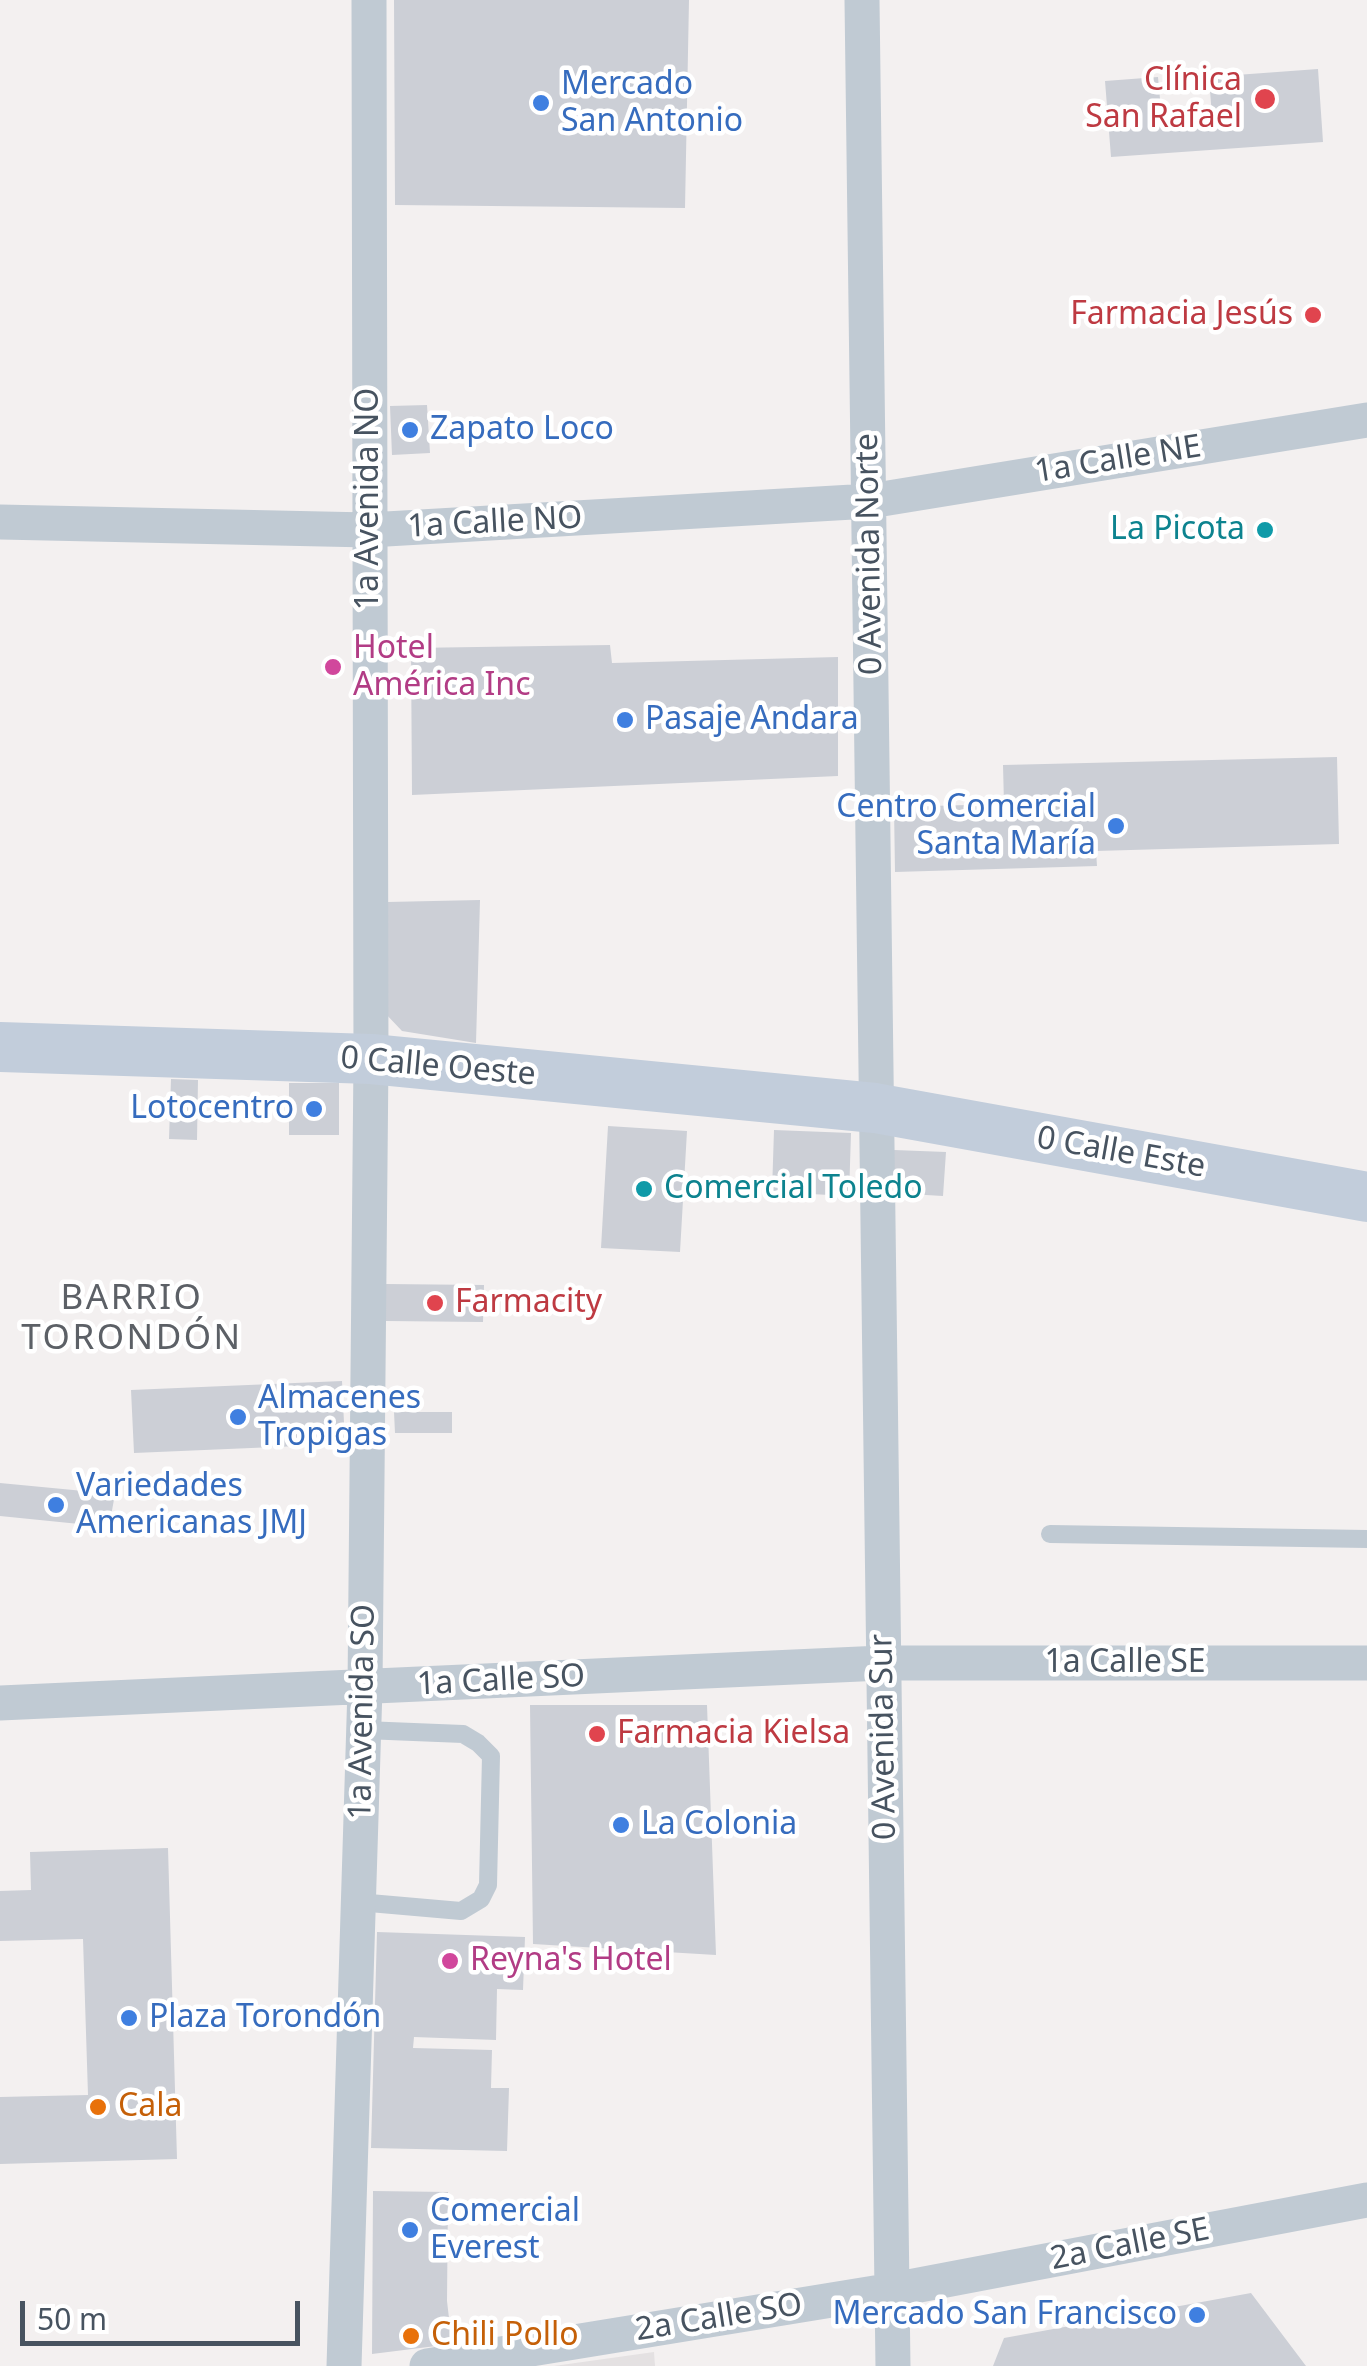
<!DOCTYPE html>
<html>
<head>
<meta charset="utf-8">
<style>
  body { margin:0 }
  #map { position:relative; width:1367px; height:2366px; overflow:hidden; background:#f3f0f0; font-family:"Noto Sans",sans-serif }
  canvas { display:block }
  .scale { position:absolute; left:20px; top:2301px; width:280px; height:45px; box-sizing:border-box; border:5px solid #475360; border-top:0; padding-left:12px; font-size:30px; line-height:35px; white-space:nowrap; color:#475360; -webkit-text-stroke:8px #fff; paint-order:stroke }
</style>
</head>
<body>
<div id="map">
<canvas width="1367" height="2366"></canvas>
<div class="scale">50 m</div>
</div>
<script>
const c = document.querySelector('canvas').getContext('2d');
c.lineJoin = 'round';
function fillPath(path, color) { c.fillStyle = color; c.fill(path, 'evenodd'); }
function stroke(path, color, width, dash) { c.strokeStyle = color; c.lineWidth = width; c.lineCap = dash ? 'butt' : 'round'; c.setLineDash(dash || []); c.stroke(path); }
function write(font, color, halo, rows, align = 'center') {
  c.font = font + ' "Noto Sans",sans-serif'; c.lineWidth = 9; c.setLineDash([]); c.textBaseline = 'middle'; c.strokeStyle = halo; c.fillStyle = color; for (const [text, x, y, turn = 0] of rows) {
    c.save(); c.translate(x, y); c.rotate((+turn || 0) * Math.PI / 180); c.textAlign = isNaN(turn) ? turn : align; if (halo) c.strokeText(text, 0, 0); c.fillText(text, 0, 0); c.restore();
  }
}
fillPath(new Path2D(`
  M 654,2352 L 655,2366 L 554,2366 Z`), '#e4e1e2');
fillPath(new Path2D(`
  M 394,0 L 689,0 L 685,208 L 395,205 Z
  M 1318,69 L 1323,142 L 1111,157 L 1105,81 L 1158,77 L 1162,121 L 1212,117 L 1209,77 Z
  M 427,405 L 430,453 L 392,455 L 390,406 Z
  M 610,645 L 612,663 L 838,657 L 838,776 L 412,795 L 411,648 Z
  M 1337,757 L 1339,844 L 1096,851 L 1097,866 L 895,872 L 894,807 L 1004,804 L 1003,765 Z
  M 480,900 L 476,1043 L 402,1031 L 384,1012 L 387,902 Z
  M 171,1079 L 198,1080 L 197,1140 L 169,1139 Z
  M 289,1083 L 339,1083 L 339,1135 L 289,1135 Z
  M 608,1126 L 687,1131 L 680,1252 L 601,1248 Z
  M 774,1130 L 851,1133 L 849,1196 L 772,1192 Z
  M 894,1150 L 946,1152 L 943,1196 L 892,1193 Z
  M 386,1284 L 484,1285 L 483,1322 L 386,1321 Z
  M 342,1381 L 345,1444 L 134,1453 L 131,1390 Z
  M 394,1412 L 452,1412 L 452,1433 L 395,1433 Z
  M 0,1483 L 115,1494 L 109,1527 L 0,1516 Z
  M 530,1705 L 707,1705 L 716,1955 L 533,1944 Z
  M 168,1848 L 177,2159 L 0,2164 L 0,2097 L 88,2095 L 83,1939 L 0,1941 L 0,1891 L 31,1890 L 30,1852 Z
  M 377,1932 L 525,1937 L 523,1990 L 497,1989 L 496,2040 L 414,2037 L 413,2048 L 492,2050 L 491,2088 L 509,2088 L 507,2151 L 371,2148 Z
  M 373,2191 L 448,2192 L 447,2301 L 452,2344 L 372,2354 Z
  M 1251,2293 L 1306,2366 L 993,2366 L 1004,2338 Z`), '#cccfd6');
stroke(new Path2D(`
  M 1050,1534 L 1367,1539
  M 358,1902 L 461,1911 L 481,1899 L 488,1885 L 491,1756 L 478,1743 L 463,1734 L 364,1730`), '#c0cad3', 18);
stroke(new Path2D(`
  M 862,0 L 893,2366
  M 0,522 L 369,530 L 870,501 L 1367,420
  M 0,1703 L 882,1663 L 1367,1663
  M 344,2366 L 365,1688 L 371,1059 L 369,0
  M 427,2366 L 893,2290 L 1367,2200`), '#c0cad3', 35);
stroke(new Path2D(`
  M 0,1047 L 371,1059 L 875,1108 L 1367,1197`), '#c2cddb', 50);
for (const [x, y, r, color] of [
  [1265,99,12,"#e0444e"],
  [541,103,10,"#3f7fe0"],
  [1313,315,10,"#e0444e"],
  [410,430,10,"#3f7fe0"],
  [1265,530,10,"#0f9aa8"],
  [333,667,10,"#d1479c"],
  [625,720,10,"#3f7fe0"],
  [1116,826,10,"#3f7fe0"],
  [314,1109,10,"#3f7fe0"],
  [644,1189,10,"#0f9aa8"],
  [435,1303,10,"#e0444e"],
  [238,1417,10,"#3f7fe0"],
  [56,1505,10,"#3f7fe0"],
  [597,1734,10,"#e0444e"],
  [621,1825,10,"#3f7fe0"],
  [450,1961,10,"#d1479c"],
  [129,2018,10,"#3f7fe0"],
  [98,2107,10,"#e8710a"],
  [410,2230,10,"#3f7fe0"],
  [1197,2315,10,"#3f7fe0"],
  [411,2336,10,"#e8710a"]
]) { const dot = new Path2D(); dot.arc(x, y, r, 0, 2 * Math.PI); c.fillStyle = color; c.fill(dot); stroke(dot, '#fff', 4); }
write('32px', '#be3a42', '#fff', [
  ["Clínica",1242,81],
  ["San Rafael",1242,118],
  ["Farmacia Jesús",1293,315],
  ["Farmacity",455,1303,"left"],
  ["Farmacia Kielsa",617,1734,"left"]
], 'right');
write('32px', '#366cbe', '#fff', [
  ["Mercado",561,85],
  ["San Antonio",561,122],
  ["Zapato Loco",430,430],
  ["Pasaje Andara",645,720],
  ["Centro Comercial",1096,808,"right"],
  ["Santa María",1096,845,"right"],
  ["Lotocentro",294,1109,"right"],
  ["Almacenes",258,1399],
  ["Tropigas",258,1436],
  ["Variedades",76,1487],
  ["Americanas JMJ",76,1524],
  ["La Colonia",641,1825],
  ["Plaza Torondón",149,2018],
  ["Comercial",430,2212],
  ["Everest",430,2249],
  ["Mercado San Francisco",1177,2315,"right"]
], 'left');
write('32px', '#475360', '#fff', [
  ["1a Calle NE",1118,460,-9],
  ["1a Avenida NO",369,499,-90],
  ["1a Calle NO",495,523,-3],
  ["0 Avenida Norte",870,554,-91],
  ["0 Calle Oeste",438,1067,5],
  ["0 Calle Este",1121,1153,10],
  ["1a Calle SE",1125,1663],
  ["1a Calle SO",501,1681,-3],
  ["1a Avenida SO",363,1712,-89],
  ["0 Avenida Sur",884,1737,-91],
  ["2a Calle SE",1130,2245,-11],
  ["2a Calle SO",719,2318,-9]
]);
write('32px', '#0d838f', '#fff', [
  ["La Picota",1245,530],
  ["Comercial Toledo",664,1189,"left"]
], 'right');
write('32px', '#b23c85', '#fff', [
  ["Hotel",353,649],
  ["América Inc",353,686],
  ["Reyna's Hotel",470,1961]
], 'left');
write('32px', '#c56008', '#fff', [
  ["Cala",118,2107],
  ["Chili Pollo",431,2336]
], 'left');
c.letterSpacing = '2.5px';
write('35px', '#5c6066', '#fff', [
  ["BARRIO",132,1299],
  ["TORONDÓN",132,1339]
]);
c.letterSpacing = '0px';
</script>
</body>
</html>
